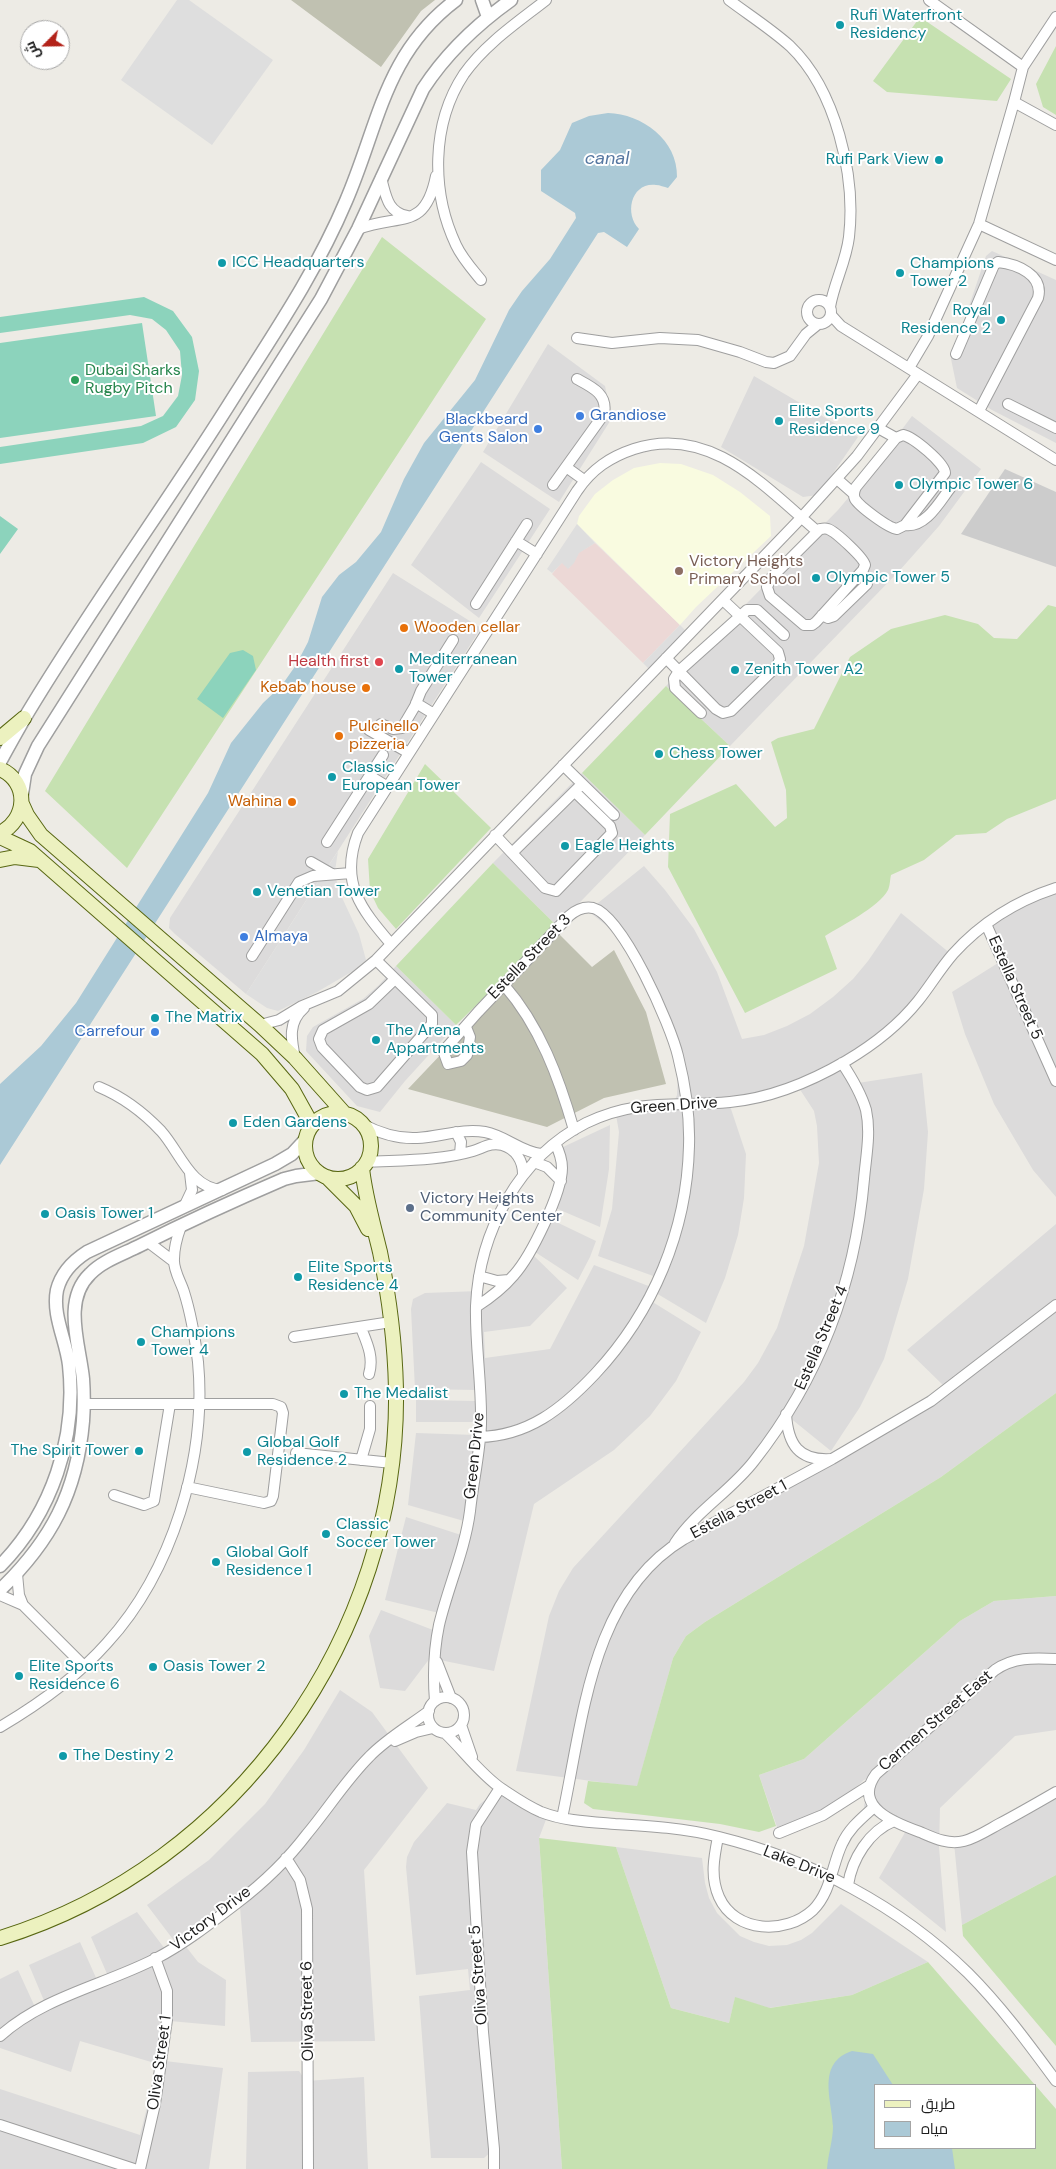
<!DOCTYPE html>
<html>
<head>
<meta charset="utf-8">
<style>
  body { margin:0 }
  #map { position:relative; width:1056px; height:2169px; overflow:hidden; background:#edebe5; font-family:"DM Sans",Cairo,sans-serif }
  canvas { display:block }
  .legend { position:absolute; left:874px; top:2084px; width:162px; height:65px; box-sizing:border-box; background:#fff; border:1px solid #a5a5a5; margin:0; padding:6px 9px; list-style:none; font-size:15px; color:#1e1e1e }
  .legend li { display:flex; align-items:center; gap:10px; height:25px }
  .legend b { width:25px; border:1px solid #a5a5a5 }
  .north { position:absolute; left:20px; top:20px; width:50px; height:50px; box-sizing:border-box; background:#fff; border:1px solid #a5a5a5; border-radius:50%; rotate:247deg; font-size:14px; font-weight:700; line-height:20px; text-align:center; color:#1e1e1e }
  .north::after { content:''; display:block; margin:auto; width:18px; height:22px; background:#b32219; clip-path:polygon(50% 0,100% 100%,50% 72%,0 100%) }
</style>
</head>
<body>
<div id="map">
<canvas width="1056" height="2169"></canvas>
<ul class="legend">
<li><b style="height:6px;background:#ecf1bf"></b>طريق</li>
<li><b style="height:14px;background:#abc9d6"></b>مياه</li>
</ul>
<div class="north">ش</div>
</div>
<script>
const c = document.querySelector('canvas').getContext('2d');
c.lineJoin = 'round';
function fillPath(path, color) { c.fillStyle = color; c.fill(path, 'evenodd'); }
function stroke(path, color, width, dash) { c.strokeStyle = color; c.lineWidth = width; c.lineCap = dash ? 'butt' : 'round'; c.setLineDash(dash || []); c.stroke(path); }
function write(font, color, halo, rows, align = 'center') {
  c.font = font + ' "DM Sans",sans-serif'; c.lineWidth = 4; c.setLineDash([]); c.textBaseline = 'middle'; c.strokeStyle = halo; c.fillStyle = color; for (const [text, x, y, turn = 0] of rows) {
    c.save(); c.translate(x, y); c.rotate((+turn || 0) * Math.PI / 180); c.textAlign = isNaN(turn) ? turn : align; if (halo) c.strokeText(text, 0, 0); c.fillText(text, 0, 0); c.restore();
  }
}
fillPath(new Path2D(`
  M 992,251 L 1056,280 L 1056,443 L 992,410 L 957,388 L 951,359 L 986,256 Z
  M 548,344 L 605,386 L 612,418 L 559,502 L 483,452 Z
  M 754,376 L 858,437 L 818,495 L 803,497 L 721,447 Z
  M 912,416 L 981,469 L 939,526 L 900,570 L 730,746 L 666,686 L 838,510 L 870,472 Z
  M 481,462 L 550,509 L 479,618 L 411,565 Z
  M 393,573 L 481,628 L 246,994 L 175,934 L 169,928 L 170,918 Z
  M 582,773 L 645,835 L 557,926 L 493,863 Z
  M 644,866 L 665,890 L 694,929 L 717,972 L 742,1039 L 764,1035 L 787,1026 L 810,1014 L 833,997 L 853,979 L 868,961 L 901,913 L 951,954 L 895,1025 L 846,1062 L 858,1083 L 922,1073 L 928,1132 L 924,1189 L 908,1279 L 884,1359 L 860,1407 L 831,1451 L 789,1417 L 680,1540 L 912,1409 L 945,1387 L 907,1350 L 1056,1224 L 1056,1393 L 941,1477 L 705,1622 L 686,1636 L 673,1658 L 637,1787 L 516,1771 L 549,1616 L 559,1591 L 573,1568 L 744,1382 L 758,1363 L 777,1328 L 804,1246 L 819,1163 L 817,1126 L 814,1111 L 799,1088 L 730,1106 L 746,1154 L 744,1198 L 738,1235 L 725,1278 L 706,1323 L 656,1293 L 651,1301 L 701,1332 L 676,1381 L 650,1416 L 614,1450 L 534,1504 L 494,1671 L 430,1658 L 405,1691 L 380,1688 L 369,1636 L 381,1610 L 433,1630 L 439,1613 L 385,1600 L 406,1517 L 461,1535 L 464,1521 L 408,1505 L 416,1433 L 476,1435 L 477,1422 L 416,1422 L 416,1400 L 477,1401 L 477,1390 L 415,1389 L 411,1309 L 413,1299 L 425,1293 L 479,1291 L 480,1311 L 501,1290 L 532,1254 L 567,1288 L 530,1326 L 484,1332 L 485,1358 L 550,1349 L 594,1265 L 651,1287 L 656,1277 L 598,1256 L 612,1209 L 619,1132 L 616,1115 L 675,1100 L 677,1095 L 678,1073 L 666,1029 L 639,973 L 611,929 L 588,911 Z
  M 1056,883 L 1056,1197 L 1033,1170 L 994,1104 L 965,1034 L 952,992 L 998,963 L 983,919 L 1016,900 Z
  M 396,966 L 456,1025 L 405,1081 L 380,1112 L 357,1106 L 306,1051 L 307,1036 L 313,1027 L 363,999 L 379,985 Z
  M 610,1125 L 609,1169 L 600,1227 L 553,1207 L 561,1148 Z
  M 548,1218 L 596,1241 L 590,1257 L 578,1280 L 532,1250 Z
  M 1056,1596 L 1056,1730 L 1015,1736 L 940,1808 L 939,1847 L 946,1932 L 879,1878 L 907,1829 L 881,1815 L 870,1816 L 865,1811 L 864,1805 L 876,1776 L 864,1780 L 843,1799 L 778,1830 L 759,1775 L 804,1759 L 960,1621 L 994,1601 Z
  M 340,1690 L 372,1712 L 428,1788 L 364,1870 L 375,2041 L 251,2042 L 240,1907 L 184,1944 L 198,1962 L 226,1980 L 225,2026 L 170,2021 L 165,2061 L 223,2068 L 209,2169 L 0,2169 L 0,2089 L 140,2135 L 158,2064 L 80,2041 L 71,2072 L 0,2048 L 0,1979 L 18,1970 L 35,2007 L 45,2003 L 29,1965 L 80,1942 L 97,1980 L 108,1976 L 91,1937 L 137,1912 L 165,1949 L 175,1942 L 147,1905 L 209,1860 L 265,1804 L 304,1750 Z
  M 495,1792 L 547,1817 L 539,1838 L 562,2169 L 488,2169 L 493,2150 L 484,2158 L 431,2158 L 419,1996 L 470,1990 L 468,1969 L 416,1975 L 406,1867 L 407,1857 L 414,1842 L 447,1803 L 476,1810 L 480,1804 Z
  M 1056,1794 L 1056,1875 L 962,1925 L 954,1843 Z
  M 616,1847 L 702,1858 L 705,1883 L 709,1898 L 717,1913 L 740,1936 L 754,1942 L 769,1946 L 787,1945 L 801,1940 L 812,1933 L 841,1904 L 928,1962 L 852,1995 L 769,2008 L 735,1998 L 729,2023 L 671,2008 Z
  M 299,2071 L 306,2081 L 364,2077 L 368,2169 L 246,2169 L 248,2072 Z`), '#dcdbdb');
fillPath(new Path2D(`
  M 595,543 L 680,625 L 643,663 L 552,574 L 562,562 L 569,568 L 578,553 Z`), '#ecd8d6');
fillPath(new Path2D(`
  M 660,463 L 681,464 L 713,475 L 740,492 L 770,516 L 771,536 L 696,607 L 680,625 L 577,524 L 579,516 L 595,494 L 613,480 L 634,468 Z`), '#f9fbe0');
fillPath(new Path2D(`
  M 1005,469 L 1056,492 L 1056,567 L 961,534 Z`), '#ccc');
fillPath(new Path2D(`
  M 291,0 L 435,0 L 421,11 L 381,67 Z
  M 557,932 L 592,967 L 614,950 L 646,1012 L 666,1084 L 604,1098 L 547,1127 L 408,1089 Z`), '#c0c1b1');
fillPath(new Path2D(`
  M 920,17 L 1011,79 L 997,101 L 887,92 L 873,81 Z
  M 1056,46 L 1056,115 L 1043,107 L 1036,84 Z
  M 382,237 L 486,319 L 127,868 L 45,791 Z
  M 1048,605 L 1056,607 L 1056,799 L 1007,819 L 986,833 L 956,835 L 924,860 L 891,875 C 890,879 890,886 888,890 C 879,907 841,926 825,936 L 837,969 L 745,1013 L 668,867 L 670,814 L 736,784 L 775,827 L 787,818 L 786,790 L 771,742 L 778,738 L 814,729 L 850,657 L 891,629 L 945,615 L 978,624 L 994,638 L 1017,639 Z
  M 666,686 L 730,746 L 645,835 L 582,773 Z
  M 425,764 L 491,828 L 396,929 L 378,908 L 370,891 L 368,859 Z
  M 493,863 L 557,926 L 456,1025 L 396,966 Z
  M 1056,1393 L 1056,1596 L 994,1601 L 960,1621 L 804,1759 L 759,1775 L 776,1826 L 759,1832 L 720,1824 L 593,1809 L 584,1803 L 588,1781 L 637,1786 L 673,1658 L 686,1636 L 705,1622 L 941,1477 Z
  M 539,1838 L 616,1847 L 671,2008 L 729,2023 L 735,1997 L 770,2008 L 852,1995 L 928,1962 L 1056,2109 L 1056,2169 L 562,2169 ZM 875,2085 L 1035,2085 L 1035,2148 L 875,2148 Z
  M 1056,1875 L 1056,2046 L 963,1936 L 962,1925 Z`), '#c6e1b1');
fillPath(new Path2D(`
  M 144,297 L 173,311 L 192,337 L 199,371 L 195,400 L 176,427 L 143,443 L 0,464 L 0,447 L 141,426 L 163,416 L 178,396 L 182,375 L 180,351 L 166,330 L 152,319 L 130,315 L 0,333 L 0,317 Z
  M 142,323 L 156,416 L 0,438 L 0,343 Z
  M 0,516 L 18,529 L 0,554 Z
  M 243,650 L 253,656 L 256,670 L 223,718 L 197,699 L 230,653 Z`), '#8cd3bc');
fillPath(new Path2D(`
  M 177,0 L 189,0 L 273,60 L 212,145 L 121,80 Z
  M 577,524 L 595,543 L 579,553 L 574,563 L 568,569 L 562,563 L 552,573 L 547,569 Z
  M 680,625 L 690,635 L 652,672 L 643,663 Z
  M 338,851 L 335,871 L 338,889 L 359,934 L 366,960 L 353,971 L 317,992 L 278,1011 L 267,1008 L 246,994 Z`), '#dedede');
fillPath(new Path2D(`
  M 608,113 C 642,114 678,140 677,177 L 668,188 C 664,187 660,185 656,185 C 631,182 624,214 639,229 L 627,247 L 604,232 L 598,233 L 0,1165 L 0,1084 L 41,1046 L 76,1003 L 208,793 L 231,743 L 263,703 L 282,685 L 296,665 L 308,642 L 322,597 L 339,575 L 356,562 L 381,532 L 404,479 L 424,443 L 475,380 L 509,310 L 522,291 L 550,259 L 576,218 L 575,213 L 541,191 L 541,170 L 560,150 L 572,123 L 589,116 Z
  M 852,2051 L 873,2054 L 893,2085 L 875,2085 L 875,2148 L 952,2148 L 955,2169 L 827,2169 C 828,2155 833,2140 833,2126 C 832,2100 816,2063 852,2051 Z`), '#abc9d6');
const minor = new Path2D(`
  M 729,0 C 749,15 771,29 790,46 C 836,90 856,176 849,237 C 846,262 834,283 830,307
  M 929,0 L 1023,67
  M 1014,102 L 1056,125
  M 381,178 C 386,195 387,212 407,216
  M 979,224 L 1056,260
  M 358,229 C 401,213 425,231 436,176
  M 481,280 C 472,269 462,258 456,245 C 431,192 431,124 464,74 C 485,44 518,22 546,0
  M807 312a12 12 0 1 1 24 0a12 12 0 1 1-24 0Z
  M 831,315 L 841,326 L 1056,460
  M 577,338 L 612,343 L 660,338 L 698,340 L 740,352 L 766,362 L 774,363 L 790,356 L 806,334 L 817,325
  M 956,354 L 994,265 L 998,262 C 1017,264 1044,275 1038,298 L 979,411
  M 909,368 L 928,336 L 979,224 L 1014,102 L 1023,67 L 1056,17
  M 1008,404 L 1056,428
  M 878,428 L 896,438
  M 903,435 C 913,437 945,463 945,473 L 905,525 L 897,529 C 888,528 859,506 855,499 C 853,495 854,491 856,487 L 896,438 Z
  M 566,467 L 584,480
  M 837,479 L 854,494
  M 553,485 L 604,414 C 608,394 592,387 577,379
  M 905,525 C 926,528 940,501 951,487
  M 820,529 C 823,529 824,528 828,529 C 836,532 864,558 865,565 L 863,570 L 816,622 L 812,625 L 804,625 L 770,596 L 767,587 L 771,578 Z
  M 516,541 L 537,554
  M 476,604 L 527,524
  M 822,615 L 828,618 L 834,616 L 867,584
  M 666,658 L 716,709 L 723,713 L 731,711 L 777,666 L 780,659 L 778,652 L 723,600
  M 416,703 L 434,714
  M 701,713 L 675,688 L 674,679 L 679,671 L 747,610 L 757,610 L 784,635
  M 381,724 L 393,729 L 402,728 L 415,706 L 421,691 L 453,640
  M 369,730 L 409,753
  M 563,765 L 614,815
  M 370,776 L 388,787
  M 495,835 L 545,888 L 556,891 L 612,833 L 610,826 L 575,792
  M 327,842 L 383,755
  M 512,853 L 582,784
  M 311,862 L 332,874
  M 986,924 L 1056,1081
  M 391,944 C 361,909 339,882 358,833 L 577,491 C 592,469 610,457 634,449 C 710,424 765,487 817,531
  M 252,956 L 299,882 L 313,876 L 351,873
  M 376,960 L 432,1015 L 432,1024 L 377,1087 L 367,1090 L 360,1087 L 322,1047 L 319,1039 L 323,1030 L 369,1004 L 395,979
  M 504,985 C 540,1026 559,1078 574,1130
  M 260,1025 L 279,1020 L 302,1006 L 338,991 L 376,960 L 801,518 L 857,456 L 918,374
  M 466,1027 L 470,1037 L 467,1055 L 461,1061 L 448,1064 L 444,1053 L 447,1047 L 478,1012 L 569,916 C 576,910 583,906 593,908 C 623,916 671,1026 678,1056 C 685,1084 690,1116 689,1146 C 687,1231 653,1312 595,1374 C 562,1409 528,1436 479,1437
  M 295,1058 C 291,1039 288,1022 304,1008
  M 99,1087 C 123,1097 143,1112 161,1131 C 180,1152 190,1188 222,1190
  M 362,1124 C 379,1133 397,1139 417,1138 C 440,1137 462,1128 485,1132 C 506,1136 521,1152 541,1154
  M 456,1132 L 461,1142 L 460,1154
  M 366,1162 C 402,1160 439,1161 473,1151 C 483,1148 491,1142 502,1145 C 516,1149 523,1161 523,1174
  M 534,1162 L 547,1167 L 561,1181
  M 184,1207 L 192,1190 L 190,1173
  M 148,1242 L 173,1261
  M 479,1276 L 497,1281 L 509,1280
  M 476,1307 C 490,1298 503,1288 514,1275 C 531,1256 562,1193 562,1168 C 562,1159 559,1151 555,1143
  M 361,1328 C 367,1343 374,1357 369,1374
  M 294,1337 L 391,1322
  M 84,1404 L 273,1404 L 281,1407 L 283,1413 L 273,1496 L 271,1501 L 264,1503 L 187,1487
  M 786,1414 C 788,1445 799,1461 831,1459
  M 296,1453 L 392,1463
  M 361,1460 L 370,1429 L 370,1406
  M 114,1495 L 144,1505 L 154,1501 L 170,1404
  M 675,1543 C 696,1511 731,1491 754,1461 C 820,1377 855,1284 864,1179 C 866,1156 871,1133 866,1110 C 861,1093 852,1078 842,1063
  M 17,1574 L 19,1595 L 23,1605
  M 0,1595 L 23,1605 L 84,1666
  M 1056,1659 C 1033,1658 1014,1657 995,1670 L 876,1774 C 852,1807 895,1823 920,1832 C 934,1838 948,1845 964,1841 C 976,1838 988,1830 999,1824 C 1018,1814 1037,1803 1056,1792
  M 437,1662 L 451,1698
  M428 1715a18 18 0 1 1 36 0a18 18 0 1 1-36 0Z
  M 435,1701 C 433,1676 434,1649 439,1625 C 448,1587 465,1550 470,1511 C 473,1482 480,1453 481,1424 C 482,1384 475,1345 476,1306 C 479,1232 519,1157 586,1123 C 637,1098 677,1107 730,1102 C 772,1098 810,1082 846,1061 C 873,1045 898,1026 918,1001 C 930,986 940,969 953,954 C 982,922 1016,901 1056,888
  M 461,1725 L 472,1757
  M 0,1727 C 39,1704 77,1677 107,1643 C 172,1572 207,1458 198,1362 C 195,1338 191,1314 184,1292 C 181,1282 173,1270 174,1259 C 174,1248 177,1237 181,1226
  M 445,1733 C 464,1751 480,1774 502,1789 C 514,1797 527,1806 541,1812 C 564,1821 590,1822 615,1824 C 650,1826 685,1828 719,1837 C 812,1860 899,1906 968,1973 C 1001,2006 1028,2043 1056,2081
  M 395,1741 L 416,1732 L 433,1728
  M 562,1818 C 583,1722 590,1595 684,1539 L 832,1459 L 931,1401 L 1056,1305
  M 779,1833 L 823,1815 L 870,1785
  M 718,1837 C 714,1857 710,1877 719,1897 C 735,1933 786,1935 813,1910 C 831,1892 832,1865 842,1844 C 849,1828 862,1818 874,1807
  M 286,1858 L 300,1880 L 307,1909 L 308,2169
  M 848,1885 C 852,1859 869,1831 894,1821
  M 0,2036 C 43,1997 104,1985 155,1959 C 184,1944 211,1923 237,1903 C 262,1884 288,1859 307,1834 C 328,1809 346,1780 369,1757 C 386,1739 409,1726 429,1711
  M 0,2125 L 134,2169
  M 140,2169 L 155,2104 L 167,2020 L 167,1991 L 155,1958
  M 494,2169 L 494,2149 L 483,2032 L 472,1852 L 476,1825 L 500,1788`);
const tertiary = new Path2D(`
  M 482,0 L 488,17
  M 0,762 C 8,747 16,733 24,719 C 90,608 167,504 235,395 C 275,332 317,270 346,201 C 379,125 384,54 456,0
  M 22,794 L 25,774 L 38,746 L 321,299 L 358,229 L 423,89 C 447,52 476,25 511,0
  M 0,1566 C 52,1513 77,1438 69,1365 C 66,1340 52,1315 57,1290 C 61,1274 73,1261 87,1252 L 275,1164 L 292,1154 L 305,1140
  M 0,1590 C 51,1541 77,1492 83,1421 C 84,1407 84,1393 83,1379 C 80,1346 62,1301 90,1274 C 102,1261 123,1254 139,1246 C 187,1222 235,1200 284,1179 L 296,1176 L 320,1173`);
const secondary = new Path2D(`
  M 0,738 L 24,718
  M 0,769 C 30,782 27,820 0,833
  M 22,804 L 27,815 L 41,835 L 260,1025 L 295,1058 L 344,1113
  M 0,837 L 30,851 L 262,1054 L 292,1089 L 312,1125
  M 0,860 L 15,857 L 39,860
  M305 1146a33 33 0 1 1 66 0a33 33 0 1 1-66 0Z
  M 327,1177 L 356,1206 L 368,1229
  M 0,1938 C 236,1866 400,1635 396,1389 C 395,1343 389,1296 380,1252 C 373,1223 365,1196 362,1168`);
stroke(minor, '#9f9f9f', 12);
stroke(tertiary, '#9f9f9f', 15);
stroke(secondary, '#586712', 16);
stroke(minor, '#fff', 10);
stroke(tertiary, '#fff', 12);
stroke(secondary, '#ecf1bf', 14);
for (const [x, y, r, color] of [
  [840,25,5,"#0f9aa8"],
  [939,160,5,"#0f9aa8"],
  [222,263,5,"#0f9aa8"],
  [900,273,5,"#0f9aa8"],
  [1001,320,5,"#0f9aa8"],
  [75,380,5,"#2e9e5b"],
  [580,416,5,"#3f7fe0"],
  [779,421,5,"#0f9aa8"],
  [538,429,5,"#3f7fe0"],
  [899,485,5,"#0f9aa8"],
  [679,571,5,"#8d6e63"],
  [816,578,5,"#0f9aa8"],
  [404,628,5,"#e8710a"],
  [379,662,5,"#e0444e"],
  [399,669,5,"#0f9aa8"],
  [735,670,5,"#0f9aa8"],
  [366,688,5,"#e8710a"],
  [339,736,5,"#e8710a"],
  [659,754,5,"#0f9aa8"],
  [332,777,5,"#0f9aa8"],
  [292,802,5,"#e8710a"],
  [565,846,5,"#0f9aa8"],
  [257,892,5,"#0f9aa8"],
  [244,937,5,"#3f7fe0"],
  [155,1018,5,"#0f9aa8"],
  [155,1032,5,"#3f7fe0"],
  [376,1040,5,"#0f9aa8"],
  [233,1123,5,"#0f9aa8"],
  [410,1208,5,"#5c6f8a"],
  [45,1214,5,"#0f9aa8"],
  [298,1277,5,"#0f9aa8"],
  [141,1342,5,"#0f9aa8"],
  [344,1394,5,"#0f9aa8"],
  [139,1451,5,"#0f9aa8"],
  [247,1452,5,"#0f9aa8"],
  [326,1534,5,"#0f9aa8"],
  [216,1562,5,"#0f9aa8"],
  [153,1667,5,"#0f9aa8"],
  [19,1676,5,"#0f9aa8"],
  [63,1756,5,"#0f9aa8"]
]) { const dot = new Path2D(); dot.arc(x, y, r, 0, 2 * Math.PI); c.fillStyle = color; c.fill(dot); stroke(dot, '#fff', 2); }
write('16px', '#0d838f', '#fff', [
  ["Rufi Waterfront",850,16],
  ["Residency",850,34],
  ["Rufi Park View",929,160,"right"],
  ["ICC Headquarters",232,263],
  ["Champions",910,264],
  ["Tower 2",910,282],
  ["Royal",991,311,"right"],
  ["Residence 2",991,329,"right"],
  ["Elite Sports",789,412],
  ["Residence 9",789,430],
  ["Olympic Tower 6",909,485],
  ["Olympic Tower 5",826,578],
  ["Mediterranean",409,660],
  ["Tower",409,678],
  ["Zenith Tower A2",745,670],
  ["Chess Tower",669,754],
  ["Classic",342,768],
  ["European Tower",342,786],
  ["Eagle Heights",575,846],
  ["Venetian Tower",267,892],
  ["The Matrix",165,1018],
  ["The Arena",386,1031],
  ["Appartments",386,1049],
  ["Eden Gardens",243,1123],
  ["Oasis Tower 1",55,1214],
  ["Elite Sports",308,1268],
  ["Residence 4",308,1286],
  ["Champions",151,1333],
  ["Tower 4",151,1351],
  ["The Medalist",354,1394],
  ["Global Golf",257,1443],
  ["Residence 2",257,1461],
  ["The Spirit Tower",129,1451,"right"],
  ["Classic",336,1525],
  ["Soccer Tower",336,1543],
  ["Global Golf",226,1553],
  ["Residence 1",226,1571],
  ["Elite Sports",29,1667],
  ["Residence 6",29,1685],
  ["Oasis Tower 2",163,1667],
  ["The Destiny 2",73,1756]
], 'left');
write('16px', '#27864d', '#fff', [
  ["Dubai Sharks",85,371],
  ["Rugby Pitch",85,389]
], 'left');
write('16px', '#366cbe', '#fff', [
  ["Grandiose",590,416],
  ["Blackbeard",528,420,"right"],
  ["Gents Salon",528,438,"right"],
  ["Almaya",254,937],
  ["Carrefour",145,1032,"right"]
], 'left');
write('16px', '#785e54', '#fff', [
  ["Victory Heights",689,562],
  ["Primary School",689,580]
], 'left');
write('16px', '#c56008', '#fff', [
  ["Wooden cellar",414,628],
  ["Kebab house",356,688,"right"],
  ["Pulcinello",349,727],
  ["pizzeria",349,745],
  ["Wahina",282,802,"right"]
], 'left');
write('16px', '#be3a42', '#fff', [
  ["Health first",369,662]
], 'right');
write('16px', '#1e1e1e', '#fff', [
  ["Estella Street 3",530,957,-46],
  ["Estella Street 5",1015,988,66],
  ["Green Drive",674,1106,-4],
  ["Estella Street 4",822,1338,-67],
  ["Green Drive",475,1456,-84],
  ["Estella Street 1",739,1510,-28],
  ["Carmen Street East",936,1721,-41],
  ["Lake Drive",799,1865,22],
  ["Victory Drive",211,1919,-37],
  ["Oliva Street 5",479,1975,-94],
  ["Oliva Street 6",308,2011,-91],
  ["Oliva Street 1",160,2063,-82]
]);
write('16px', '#4e5e75', '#fff', [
  ["Victory Heights",420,1199],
  ["Community Center",420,1217]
], 'left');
write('italic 18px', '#5677a1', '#fff', [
  ["canal",607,159]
]);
</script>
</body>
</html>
